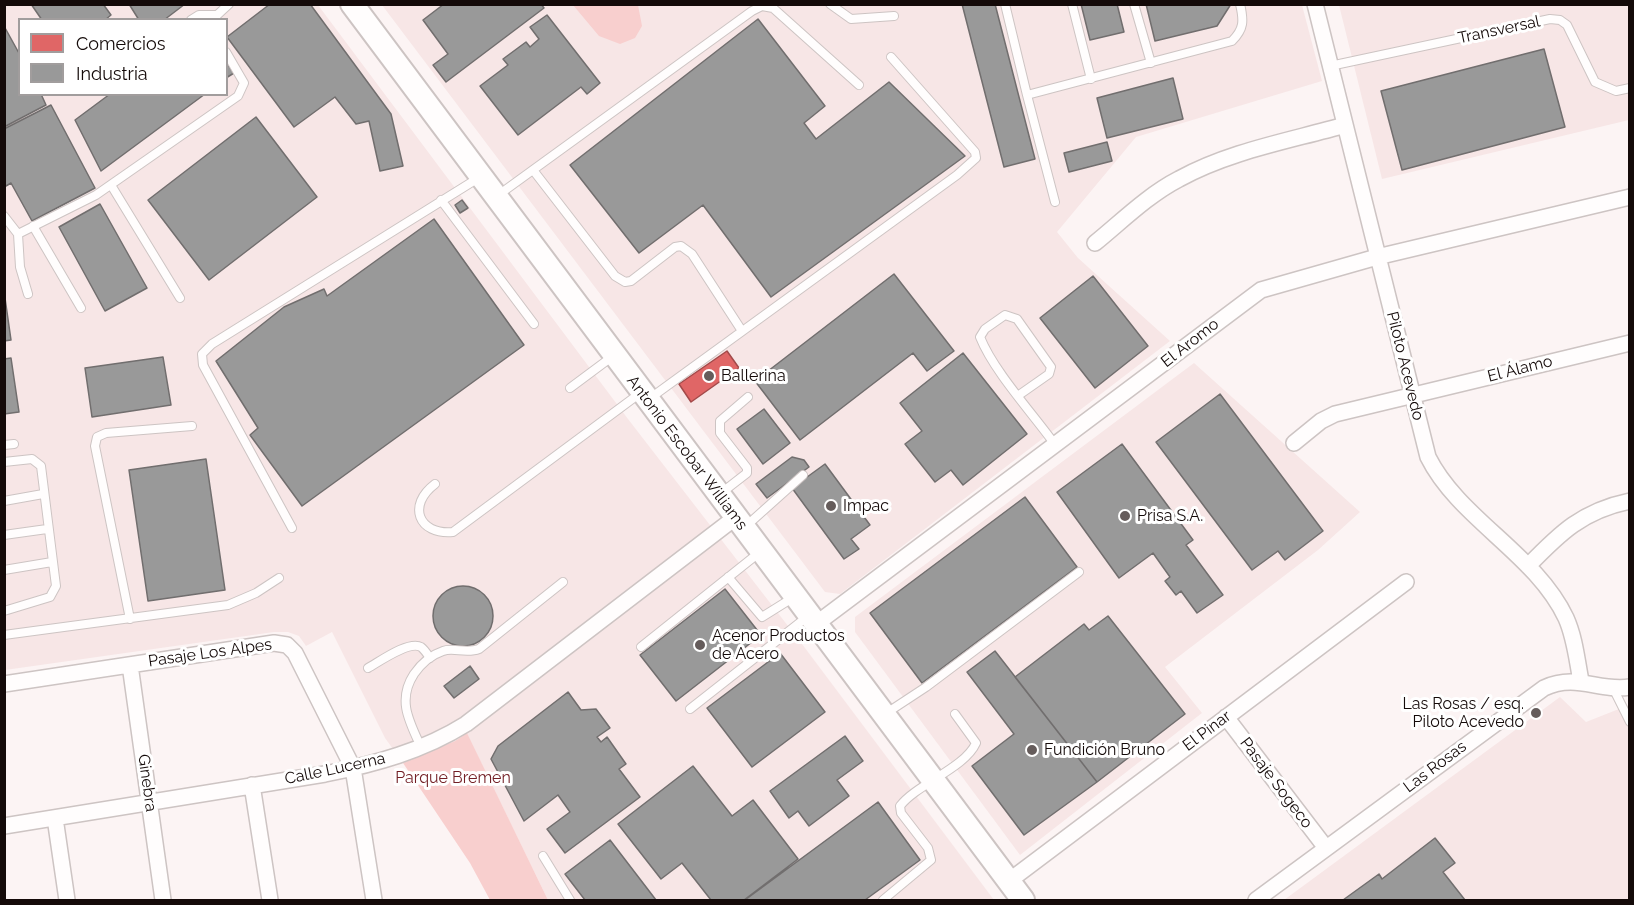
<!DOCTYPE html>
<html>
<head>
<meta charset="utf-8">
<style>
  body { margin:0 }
  #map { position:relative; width:1634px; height:905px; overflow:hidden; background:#fcf4f4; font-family:Raleway,sans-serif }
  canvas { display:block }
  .frame { position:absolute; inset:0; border:6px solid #140a09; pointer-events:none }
  .legend { position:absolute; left:18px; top:18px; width:210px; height:78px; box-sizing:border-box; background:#fff; border:2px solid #a19d9d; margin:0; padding:8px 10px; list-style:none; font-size:18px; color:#140a09 }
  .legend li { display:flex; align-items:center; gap:12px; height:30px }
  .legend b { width:30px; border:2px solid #a19d9d }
</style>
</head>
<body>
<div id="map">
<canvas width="1634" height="905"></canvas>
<div class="frame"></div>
<ul class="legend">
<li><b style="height:16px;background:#e06666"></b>Comercios</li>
<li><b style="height:16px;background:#999"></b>Industria</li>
</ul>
</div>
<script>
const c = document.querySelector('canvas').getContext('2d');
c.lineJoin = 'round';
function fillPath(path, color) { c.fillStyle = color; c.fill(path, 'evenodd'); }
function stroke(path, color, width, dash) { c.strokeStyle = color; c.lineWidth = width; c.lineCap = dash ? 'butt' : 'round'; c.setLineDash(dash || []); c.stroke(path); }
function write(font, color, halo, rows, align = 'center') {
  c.font = font + ' Raleway,sans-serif'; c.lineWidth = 6; c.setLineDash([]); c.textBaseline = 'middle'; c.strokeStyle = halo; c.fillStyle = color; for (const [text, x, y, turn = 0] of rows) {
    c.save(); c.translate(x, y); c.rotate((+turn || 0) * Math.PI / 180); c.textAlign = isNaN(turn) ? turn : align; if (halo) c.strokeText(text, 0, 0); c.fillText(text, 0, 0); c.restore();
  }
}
fillPath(new Path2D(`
  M 4,5 L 318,5 L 628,419 L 805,648 L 994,900 L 548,900 L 467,734 L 403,763 L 385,738 L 332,632 L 306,646 L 299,636 L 288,632 L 274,632 L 5,670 ZM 20,20 L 226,20 L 226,94 L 20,94 Z
  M 382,5 L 1302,5 L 1322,81 L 1136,137 L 1057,232 L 1078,258 L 1170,341 L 840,594 L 825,592 Z
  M 1339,5 L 1629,5 L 1629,120 L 1382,179 Z
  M 1194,363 L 1360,512 L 1318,550 L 1165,667 L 1202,713 L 1020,855 L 855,632 L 855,617 Z
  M 1560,697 L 1586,722 L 1629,705 L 1629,900 L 1284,900 Z`), '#f7e6e6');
fillPath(new Path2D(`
  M 573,5 L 638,5 L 642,26 L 635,38 L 620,44 L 599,36 Z
  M 467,733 L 548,900 L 490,900 L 470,863 L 403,763 L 455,741 Z`), '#f8cfce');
const shops = new Path2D(`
  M 727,351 L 739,368 L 691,402 L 679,384 Z`);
fillPath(shops, '#e06666');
stroke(shops, '#a34a4a', 1.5);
const industry = new Path2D(`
  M 31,4 L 103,4 L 111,15 L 105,20 L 42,20 Z
  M 129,4 L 185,4 L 164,20 L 139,20 Z
  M 270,4 L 310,4 L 391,114 L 403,166 L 380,171 L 369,121 L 356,124 L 335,97 L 294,127 L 227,37 Z
  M 444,4 L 541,4 L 544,8 L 446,82 L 433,65 L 448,54 L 423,20 Z
  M 962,4 L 995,4 L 1035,159 L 1004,167 Z
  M 1081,4 L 1117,4 L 1124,32 L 1090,40 Z
  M 1146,4 L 1231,4 L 1217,26 L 1155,41 Z
  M 547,15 L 600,83 L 587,94 L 581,87 L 518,135 L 480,86 L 508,65 L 503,59 L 526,42 L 530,47 L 539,39 L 530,27 Z
  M 758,19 L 825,106 L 804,123 L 816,139 L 889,82 L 965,156 L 771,297 L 703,205 L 639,253 L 570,165 Z
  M 4,26 L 20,55 L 20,94 L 41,94 L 46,105 L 4,127 Z
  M 1544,49 L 1565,127 L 1402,170 L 1381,91 Z
  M 226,62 L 234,73 L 226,78 Z
  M 1173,78 L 1183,119 L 1107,138 L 1097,98 Z
  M 110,94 L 205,94 L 101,171 L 75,120 Z
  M 51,105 L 95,188 L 32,221 L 11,183 L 6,186 L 4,183 L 4,129 Z
  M 256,117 L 317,197 L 209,280 L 148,200 Z
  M 1107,142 L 1112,161 L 1069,172 L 1064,153 Z
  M 462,200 L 468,208 L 460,213 L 455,205 Z
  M 100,204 L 147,288 L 105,311 L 59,227 Z
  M 434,219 L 524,345 L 302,506 L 250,435 L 258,428 L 216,361 L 284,307 L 324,289 L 327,296 Z
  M 894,274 L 954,351 L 927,371 L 913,353 L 800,440 L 755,381 Z
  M 1093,276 L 1148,346 L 1095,388 L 1040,318 Z
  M 4,291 L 11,340 L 4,341 Z
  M 963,353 L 1027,434 L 963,485 L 951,470 L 935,482 L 905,444 L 922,431 L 900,403 Z
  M 163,357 L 171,405 L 92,417 L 85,368 Z
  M 11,358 L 19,412 L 4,414 L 4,359 Z
  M 1220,394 L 1323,531 L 1285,560 L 1278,551 L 1252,570 L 1156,442 Z
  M 764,409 L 790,443 L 763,464 L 737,429 Z
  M 1122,444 L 1193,540 L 1186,545 L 1223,595 L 1197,613 L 1181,591 L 1176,595 L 1165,581 L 1170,577 L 1153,553 L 1119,578 L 1057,492 Z
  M 792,457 L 804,460 L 809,467 L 767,498 L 756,484 Z
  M 206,459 L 225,590 L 148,601 L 129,470 Z
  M 825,464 L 870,525 L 851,539 L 859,549 L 844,559 L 792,488 Z
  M 1025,497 L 1077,567 L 922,683 L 870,613 Z
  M433 616a30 30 0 1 1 60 0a30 30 0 1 1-60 0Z
  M 725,589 L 761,635 L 676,701 L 640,655 Z
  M 1108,616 L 1185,714 L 1097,782 L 1015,677 L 1084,624 L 1089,630 Z
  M 995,651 L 1097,782 L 1024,835 L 972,766 L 1014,734 L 967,672 Z
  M 780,653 L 825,712 L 752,767 L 707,708 Z
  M 470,666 L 479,679 L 454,698 L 444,686 Z
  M 568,692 L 581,710 L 596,709 L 610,728 L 597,737 L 601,742 L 607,737 L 626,764 L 619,769 L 640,797 L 565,853 L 547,829 L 570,812 L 558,795 L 524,821 L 491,759 L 498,746 Z
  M 845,736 L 863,761 L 837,780 L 849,796 L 809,826 L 798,811 L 789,818 L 770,791 Z
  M 693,766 L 732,816 L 753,800 L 798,859 L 744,900 L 711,900 L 682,863 L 661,879 L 618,824 Z
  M 878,802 L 920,860 L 865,900 L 745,900 Z
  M 1435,838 L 1455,863 L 1443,872 L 1465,900 L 1343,900 L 1379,874 L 1382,879 Z
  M 610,840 L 656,900 L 585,900 L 565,874 Z`);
fillPath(industry, '#999');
stroke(industry, '#716e6e', 1.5);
const lane = new Path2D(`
  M 830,4 L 851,19 L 894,16
  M 1005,4 L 1027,95
  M 1072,4 L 1091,79
  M 1134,4 L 1151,63
  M 215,17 L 229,4
  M 191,20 L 199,15 L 216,15
  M 1330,66 L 1550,19 L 1560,20 L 1567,25 L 1595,82 L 1616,91 L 1630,88
  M 533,170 L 615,276 L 625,282 L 631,281 L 675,247 L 681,246 L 692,254 L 742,331
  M 111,185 L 180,298
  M 497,196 L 752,11 L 762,6 L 773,8 L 859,85
  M 441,200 L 534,324
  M 1055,202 L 1027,95 L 1232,41 C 1244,29 1244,21 1240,4
  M 4,216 L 18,234 L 20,267 L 28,294
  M 33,226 L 81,308
  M 18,234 L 96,195 L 238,96 L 244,83 L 226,52
  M 570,388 L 613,356
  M 1019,395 L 1049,374 L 1051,367 L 1017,319 L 1005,315 L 985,329 L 980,337 C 994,372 1034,415 1056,446
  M 649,399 L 957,175 L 976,158 L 975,152 L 891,57
  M 4,445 L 14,444
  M 4,462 L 32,459 L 41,466 L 56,586 L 50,597 L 4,611
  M 435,484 C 407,505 418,535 453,532 L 639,394
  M 720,494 L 747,473 L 747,468 L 720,433 L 720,421 L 748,397
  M 4,501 L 43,494
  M 745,527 L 803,475
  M 292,528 L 203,365 L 202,354 L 212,344 L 480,177
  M 4,535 L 47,529
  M 4,570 L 52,562
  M 728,577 L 762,617 L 794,597
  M 130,619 L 95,446 L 97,437 L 106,433 L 192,426
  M 4,635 L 228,605 L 256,593 L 279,578
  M 641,647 L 760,552
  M 368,668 C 379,662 409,640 421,647 C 424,649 428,655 430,658
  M 1613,688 L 1630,722
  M 690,709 L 807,617
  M 885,714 L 926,687 L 1079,572
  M 421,747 C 409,721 397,700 414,674 C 421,664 431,655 443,651 C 453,647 466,654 479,649 L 563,582
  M 543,856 L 570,900
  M 883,900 L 931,860 L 928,848 L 901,813 L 900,806 C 917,784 965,768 976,743 L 955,714`);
const street = new Path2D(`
  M 1315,4 L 1428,457 C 1459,519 1536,554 1566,618 C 1575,638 1577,661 1581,681
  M 1095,243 C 1122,221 1148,195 1179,179 C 1230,151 1289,141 1345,125
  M 1294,443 L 1321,421 L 1335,414 L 1630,343
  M 1528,566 C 1560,533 1582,511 1630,501
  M 816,624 L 1261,290 L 1377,257 L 1630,197
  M 130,665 L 163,900
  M 4,684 L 274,643 L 287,645 L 295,653 L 353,768 L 374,900
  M 1226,717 L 1326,848
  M 252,785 L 270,900
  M 55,818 L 67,900
  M 4,826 L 325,774 C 375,764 423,751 466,724 L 736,517
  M 1009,881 L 1406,582
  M 1256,900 L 1544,688 C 1577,673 1598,692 1630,687`);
const secondary = new Path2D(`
  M 352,4 L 1023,900`);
stroke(lane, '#cdc4c3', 10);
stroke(street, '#cdc4c3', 18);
stroke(secondary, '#cdc4c3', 26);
stroke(lane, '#fffdfd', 8);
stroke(street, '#fffdfd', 15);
stroke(secondary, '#fffdfd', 22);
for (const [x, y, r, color] of [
  [709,376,6,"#655c5b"],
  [831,506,6,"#655c5b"],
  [1125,516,6,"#655c5b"],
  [700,645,6,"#655c5b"],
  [1536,713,6,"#655c5b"],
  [1032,750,6,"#655c5b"]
]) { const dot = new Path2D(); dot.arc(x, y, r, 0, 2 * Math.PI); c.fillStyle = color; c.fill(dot); stroke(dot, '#fff', 2); }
write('16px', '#140a09', '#fff', [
  ["Transversal",1499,30,-12],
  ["El Aromo",1190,343,-38],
  ["Piloto Acevedo",1405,366,76],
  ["El Álamo",1520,369,-14],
  ["Antonio Escobar Williams",687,453,53],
  ["Pasaje Los Alpes",210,653,-8],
  ["El Pinar",1207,731,-37],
  ["Las Rosas",1435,767,-37],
  ["Calle Lucerna",335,769,-12],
  ["Ginebra",147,783,82],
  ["Pasaje Sogeco",1276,783,53]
]);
write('16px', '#140a09', '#fff', [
  ["Ballerina",721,376],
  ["Impac",843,506],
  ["Prisa S.A.",1137,516],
  ["Acenor Productos",712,636],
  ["de Acero",712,654],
  ["Las Rosas / esq.",1524,704,"right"],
  ["Piloto Acevedo",1524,722,"right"],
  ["Fundición Bruno",1044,750]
], 'left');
write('16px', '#721e24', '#fff', [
  ["Parque Bremen",453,778]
]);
</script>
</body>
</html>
